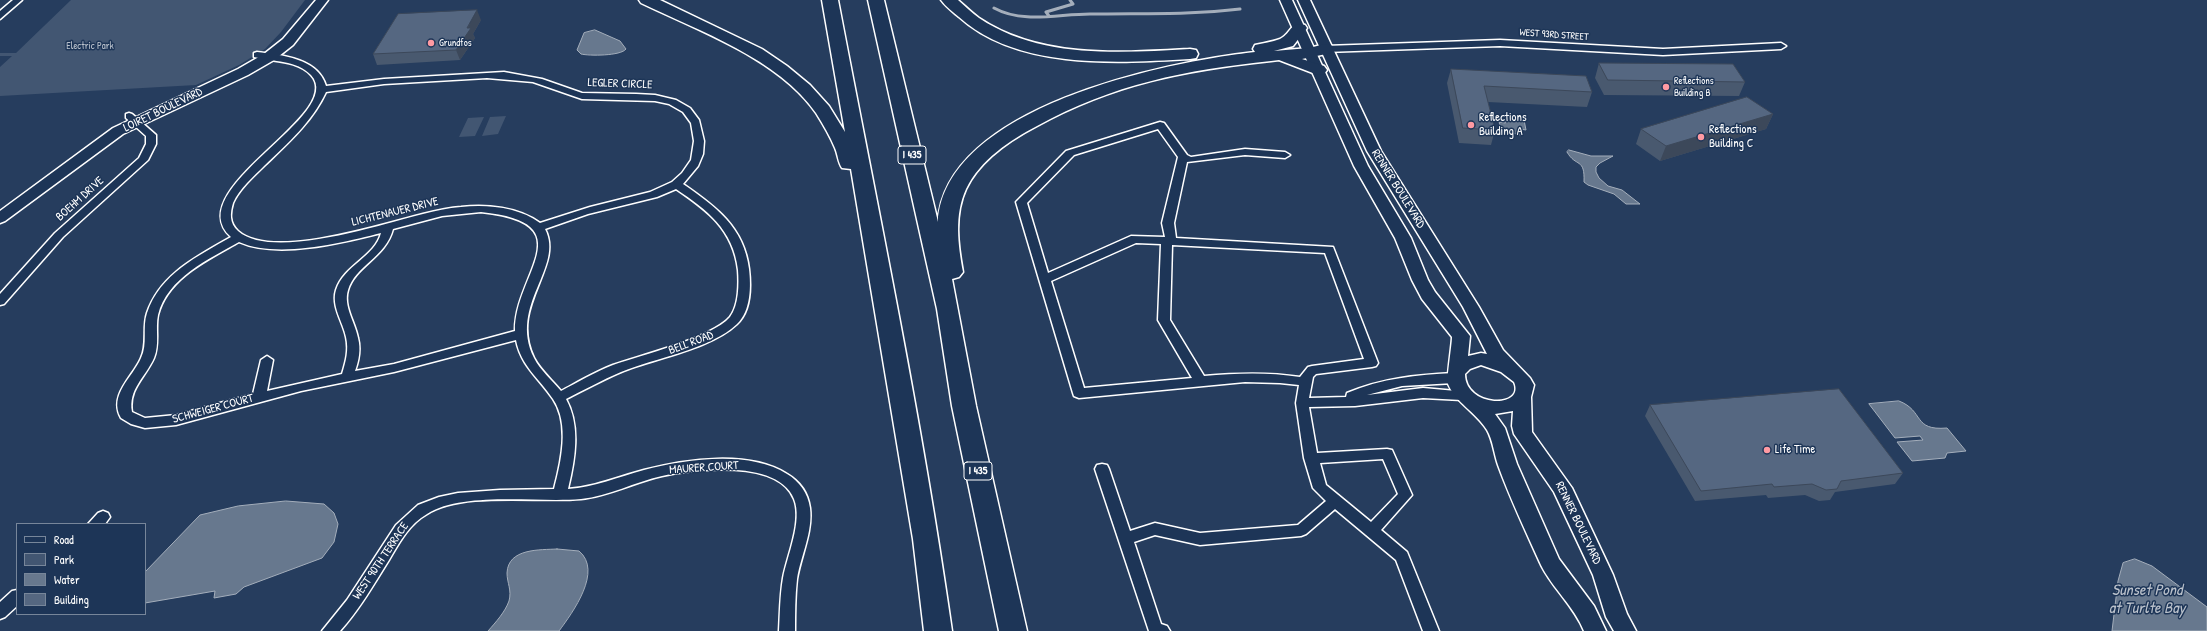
<!DOCTYPE html>
<html>
<head>
<meta charset="utf-8">
<style>
  body { margin:0 }
  #map { position:relative; width:2207px; height:631px; overflow:hidden; background:#263d5e; font-family:"Patrick Hand",sans-serif }
  canvas { display:block }
  .legend { position:absolute; left:16px; top:523px; width:130px; height:92px; box-sizing:border-box; background:#1d3557; border:1px solid #77869a; margin:0; padding:5px 7px; list-style:none; font-size:12px; color:#fff }
  .legend li { display:flex; align-items:center; gap:8px; height:20px }
  .legend b { width:20px; border:1px solid #77869a }
</style>
</head>
<body>
<div id="map">
<canvas width="2207" height="631"></canvas>
<ul class="legend">
<li><b style="height:5px;background:#1d3557"></b>Road</li>
<li><b style="height:11px;background:#425672"></b>Park</li>
<li><b style="height:11px;background:#67788e"></b>Water</li>
<li><b style="height:11px;background:#556781"></b>Building</li>
</ul>
</div>
<script>
const c = document.querySelector('canvas').getContext('2d');
c.lineJoin = 'round';
function fillPath(path, color) { c.fillStyle = color; c.fill(path, 'evenodd'); }
function stroke(path, color, width, dash) { c.strokeStyle = color; c.lineWidth = width; c.lineCap = dash ? 'butt' : 'round'; c.setLineDash(dash || []); c.stroke(path); }
function write(font, color, halo, rows, align = 'center') {
  c.font = font + ' "Patrick Hand",sans-serif'; c.lineWidth = 3; c.setLineDash([]); c.textBaseline = 'middle'; c.strokeStyle = halo; c.fillStyle = color; for (const [text, x, y, turn = 0] of rows) {
    c.save(); c.translate(x, y); c.rotate((+turn || 0) * Math.PI / 180); c.textAlign = isNaN(turn) ? turn : align; if (halo) c.strokeText(text, 0, 0); c.fillText(text, 0, 0); c.restore();
  }
}
fillPath(new Path2D(`
  M 71,0 L 305,0 L 281,32 L 265,49 L 239,65 L 196,85 L 0,96 L 0,67 L 12,56 L 0,56 L 0,53 L 16,53 Z
  M 506,116 L 498,134 L 482,136 L 490,117 Z
  M 484,117 L 475,136 L 459,137 L 468,118 Z`), '#425672');
const water = new Path2D(`
  M 595,30 L 620,41 L 626,49 C 621,56 589,56 581,54 L 577,50 L 584,33 Z
  M 1505,119 L 1524,120 L 1526,130 L 1520,129 L 1521,135 C 1512,134 1509,129 1501,129 L 1499,122 L 1505,123 Z
  M 1569,150 L 1591,156 L 1613,156 L 1600,163 L 1596,167 L 1596,172 L 1599,178 L 1608,186 L 1622,190 L 1640,204 L 1626,204 L 1614,194 L 1588,185 L 1584,182 C 1585,157 1576,168 1567,152 Z
  M 1899,401 C 1925,411 1912,431 1947,428 L 1966,451 L 1947,453 L 1945,458 L 1912,461 L 1897,442 L 1923,440 L 1920,436 L 1895,438 L 1869,404 Z
  M 286,501 L 324,504 L 334,513 L 338,524 L 334,542 L 322,558 L 244,587 L 236,594 L 214,598 L 215,591 L 145,603 L 145,572 L 200,515 L 238,506 Z
  M 557,549 L 579,551 C 603,571 573,612 559,631 L 488,631 C 496,622 505,612 509,601 C 512,590 507,583 507,573 C 508,548 540,550 557,549 Z
  M 2135,559 L 2152,566 L 2207,607 L 2207,631 L 2112,631 L 2118,581 L 2123,563 Z`);
fillPath(water, '#67788e');
stroke(water, '#a4aebb', 1);
stroke(new Path2D(`
  M 994,8 C 1023,24 1058,14 1090,14 C 1140,13 1190,15 1240,9
  M 1049,16 L 1046,12 L 1073,4 L 1070,0`), '#a4aebb', 3);
const street = new Path2D(`
  M 13,0 L 22,0 L 0,19 L 0,11 Z
  M 1500,40 L 1663,49 L 1781,43 L 1786,46 L 1781,49 L 1663,55 L 1500,46 L 1325,52 L 1320,49 L 1325,46 Z
  M 257,52 C 281,55 318,58 326,86 L 384,79 L 504,72 L 542,79 L 582,93 L 636,94 L 655,95 L 676,100 L 690,108 L 699,120 L 704,141 L 703,154 L 698,166 L 683,184 C 715,206 744,227 749,269 C 751,286 751,311 737,324 C 711,349 655,358 621,372 C 602,380 584,390 566,399 C 581,426 575,460 568,489 C 595,487 618,477 644,470 C 686,459 749,450 787,474 C 799,481 808,493 810,508 C 813,532 801,555 797,579 C 795,596 795,614 795,631 L 779,631 C 780,613 780,595 783,578 C 787,556 803,521 794,499 C 778,459 695,469 662,476 C 635,482 609,496 581,499 C 538,503 463,491 427,514 C 409,524 399,543 389,560 C 374,584 359,610 340,631 L 322,631 L 347,600 L 396,525 L 418,505 L 439,497 L 458,493 L 500,490 L 554,489 C 561,462 570,424 553,399 C 539,378 521,366 516,340 L 394,372 L 301,391 L 176,425 L 145,428 L 131,424 L 121,418 C 108,395 133,377 141,358 C 148,344 142,327 147,313 C 160,274 198,256 231,237 C 178,189 348,115 311,75 C 297,60 273,62 254,57 L 254,53 ZM 487,78 L 533,82 L 582,99 L 655,101 L 669,104 L 683,112 L 691,123 L 694,141 L 691,160 L 682,173 L 672,182 L 650,192 L 590,207 L 540,223 C 519,207 486,204 461,207 C 448,208 435,211 423,214 C 382,224 272,261 238,231 C 229,223 230,213 233,203 C 239,189 254,176 264,166 C 288,143 312,122 326,92 L 384,84 ZM 676,189 C 707,210 733,229 738,270 C 739,284 739,305 730,317 C 712,338 641,355 613,365 C 595,372 578,382 561,391 C 552,380 540,370 534,358 C 508,305 565,267 545,229 L 588,214 L 657,197 ZM 481,212 C 586,223 514,274 515,331 L 394,364 L 355,371 C 359,360 361,349 358,338 C 355,322 343,306 348,290 C 355,266 386,257 393,229 L 442,216 ZM 381,233 C 375,257 344,265 336,290 C 331,306 343,322 346,337 C 349,350 346,361 342,374 L 267,391 L 273,360 L 267,356 L 261,360 L 253,394 L 176,415 L 145,418 L 132,412 C 128,389 145,378 154,358 C 160,344 155,329 158,315 C 167,278 209,259 239,242 C 277,259 342,243 381,233 Z
  M 129,113 L 132,114 L 156,135 L 156,144 L 148,160 L 63,237 L 4,304 L 0,305 L 0,294 L 55,233 L 139,158 L 146,144 L 146,136 L 126,118 L 126,114 Z
  M 1160,122 L 1164,123 L 1187,155 L 1191,157 L 1245,149 L 1285,152 L 1290,155 L 1285,158 L 1245,155 L 1187,162 L 1174,223 L 1176,238 L 1333,247 L 1378,363 L 1376,366 L 1372,367 L 1316,374 L 1313,377 L 1309,398 L 1346,397 L 1347,393 C 1382,378 1417,375 1454,373 L 1458,375 L 1460,378 L 1458,381 L 1454,383 L 1402,386 L 1367,395 L 1423,388 L 1467,392 L 1468,395 L 1467,398 L 1462,400 L 1423,398 L 1355,406 L 1309,407 L 1317,453 L 1387,449 L 1392,450 L 1412,495 L 1381,530 L 1407,552 L 1439,631 L 1423,631 L 1396,560 L 1335,509 L 1306,534 L 1301,536 L 1200,545 L 1155,535 L 1134,542 L 1161,624 L 1167,626 L 1170,631 L 1149,631 L 1095,469 L 1097,465 L 1102,464 L 1107,465 L 1109,469 L 1130,531 L 1155,523 L 1200,533 L 1298,525 L 1326,501 L 1313,488 L 1304,458 L 1296,403 L 1299,385 L 1280,383 L 1245,382 L 1079,398 L 1074,396 L 1073,393 L 1016,202 L 1066,151 ZM 1158,129 L 1178,157 L 1162,223 L 1165,237 L 1131,236 L 1048,273 L 1027,203 L 1074,155 ZM 1136,243 L 1161,244 L 1158,320 L 1192,378 L 1084,388 L 1051,281 ZM 1172,245 L 1325,253 L 1364,359 L 1312,366 L 1308,367 L 1300,377 C 1268,372 1237,373 1204,376 L 1170,320 ZM 1383,459 L 1398,494 L 1371,522 L 1326,485 L 1320,463 Z
  M 103,511 L 108,513 L 110,517 L 105,524 L 88,524 L 98,513 Z
  M 17,590 L 17,606 L 5,617 L 0,619 L 0,602 L 12,591 Z`);
const secondary = new Path2D(`
  M 316,0 L 328,0 L 293,45 L 274,60 L 248,75 L 123,134 L 5,221 L 0,223 L 0,211 L 113,128 L 238,69 L 264,54 L 283,39 Z
  M 1280,0 L 1292,0 L 1368,166 L 1411,238 L 1428,280 L 1435,292 L 1470,336 L 1468,356 L 1481,353 L 1487,354 L 1463,307 L 1367,151 L 1298,0 L 1310,0 L 1381,151 L 1479,307 L 1503,350 L 1530,378 L 1534,385 L 1531,397 L 1532,432 L 1572,488 L 1613,575 L 1627,614 L 1636,631 L 1614,631 L 1606,617 L 1593,575 L 1554,492 L 1514,434 L 1512,426 L 1513,411 L 1495,414 L 1505,428 L 1517,464 L 1559,559 L 1594,606 L 1606,631 L 1584,631 C 1574,606 1553,589 1541,565 C 1526,532 1510,498 1498,465 C 1494,454 1493,440 1487,430 C 1476,412 1456,403 1448,384 C 1446,381 1452,345 1452,337 L 1422,299 L 1412,280 L 1395,238 L 1354,166 ZM 1481,365 L 1501,372 L 1514,382 C 1526,409 1465,408 1465,374 L 1470,369 Z`);
const highway = new Path2D(`
  M 639,0 L 660,0 L 762,49 L 787,66 L 810,85 L 829,106 L 845,132 L 822,0 L 838,0 C 878,210 922,419 952,631 L 924,631 L 913,539 L 851,169 L 842,168 C 838,162 838,155 835,148 C 830,136 823,124 816,113 C 779,59 699,31 641,3 Z
  M 868,0 L 884,0 L 938,222 C 945,107 1165,62 1255,52 L 1253,49 L 1255,45 C 1263,43 1272,42 1280,39 C 1291,34 1290,21 1305,25 L 1307,28 L 1293,46 L 1274,51 L 1309,48 L 1325,44 L 1331,45 L 1333,49 L 1331,53 L 1302,59 L 1324,66 L 1327,70 L 1324,74 L 1318,75 L 1279,60 L 1271,61 C 1186,70 1113,84 1037,126 C 1010,140 980,160 966,189 C 954,215 958,245 963,272 L 959,277 L 952,279 L 976,406 L 1027,631 L 999,631 L 952,406 L 937,309 Z
  M 941,0 L 958,0 C 965,6 972,13 979,18 C 1040,59 1120,53 1190,49 L 1196,50 L 1198,54 L 1196,58 L 1190,59 C 1117,63 1017,70 959,17 C 953,12 946,7 941,0 Z`);
stroke(street, '#fff', 3);
stroke(secondary, '#fff', 3);
stroke(highway, '#fff', 3);
fillPath(street, '#1d3557');
fillPath(secondary, '#1d3557');
fillPath(highway, '#1d3557');
fillPath(new Path2D(`
  M 481,20 L 473,34 L 475,38 L 460,60 L 377,65 L 373,54 Z
  M 1599,63 L 1745,82 L 1739,96 L 1604,95 L 1595,78 Z
  M 1451,69 L 1592,92 L 1587,107 L 1488,102 L 1495,130 L 1491,145 L 1459,143 L 1447,83 Z
  M 1773,114 L 1766,129 L 1660,161 L 1636,144 L 1641,129 Z
  M 1650,405 L 1903,473 L 1895,484 L 1835,492 L 1830,500 L 1819,501 L 1805,495 L 1768,498 L 1766,495 L 1695,501 L 1645,416 Z`), '#49596f');
fillPath(new Path2D(`
  M 477,10 L 481,20 L 473,34 L 475,38 L 460,60 L 456,50 Z
  M 1773,114 L 1766,129 L 1660,161 L 1666,146 Z`), '#3c485a');
const building = new Path2D(`
  M 477,10 L 467,28 L 471,28 L 456,50 L 373,54 L 398,14 Z
  M 1599,63 L 1733,64 L 1745,82 L 1608,80 Z
  M 1451,69 L 1586,76 L 1592,92 L 1484,86 L 1495,130 L 1463,128 Z
  M 1747,97 L 1773,114 L 1666,146 L 1641,129 Z
  M 1839,389 L 1903,473 L 1841,481 L 1837,489 L 1826,490 L 1812,484 L 1774,487 L 1772,484 L 1701,491 L 1650,405 Z`);
fillPath(building, '#556781');
stroke(building, '#3c485a', 1);
for (const [x, y, r, color] of [
  [431,43,4,"#ff9aa2"],
  [1666,87,4,"#ff9aa2"],
  [1471,125,4,"#ff9aa2"],
  [1701,137,4,"#ff9aa2"],
  [1767,450,4,"#ff9aa2"]
]) { const dot = new Path2D(); dot.arc(x, y, r, 0, 2 * Math.PI); c.fillStyle = color; c.fill(dot); stroke(dot, '#1d3557', 1.5); }
write('10px', '#fff', '#1d3557', [
  ["WEST 93RD STREET",1554,35,4]
]);
write('10px', '#fff', '#1d3557', [
  ["Grundfos",439,43],
  ["Reflections",1674,81],
  ["Building B",1674,93]
], 'left');
write('10px', '#bdc4ce', '#1d3557', [
  ["Electric Park",90,46]
]);
for (const [x, y, w] of [
  [912,155,28],
  [978,471,28]
]) { const box = new Path2D(); box.roundRect(x - w / 2, y - 9, w, 18, 3); c.fillStyle = '#1d3557'; c.fill(box); stroke(box, '#fff', 1); }
write('bold 11px', '#fff', null, [
  ["I 435",912,155],
  ["I 435",978,471]
]);
write('12px', '#fff', '#1d3557', [
  ["LEGLER CIRCLE",620,84,2],
  ["LOIRET BOULEVARD",163,110,-26],
  ["RENNER BOULEVARD",1398,189,58],
  ["BOEHM DRIVE",80,199,-42],
  ["LICHTENAUER DRIVE",395,212,-14],
  ["BELL ROAD",691,343,-21],
  ["SCHWEIGER COURT",213,409,-15],
  ["MAURER COURT",704,468,-4],
  ["RENNER BOULEVARD",1578,523,64],
  ["WEST 90TH TERRACE",381,561,-56]
]);
write('12px', '#fff', '#1d3557', [
  ["Reflections",1479,118],
  ["Building A",1479,132],
  ["Reflections",1709,130],
  ["Building C",1709,144],
  ["Life Time",1775,450]
], 'left');
write('italic 16px', '#bbc2cc', '#1d3557', [
  ["Sunset Pond",2147,591],
  ["at Turlte Bay",2147,609]
]);
</script>
</body>
</html>
